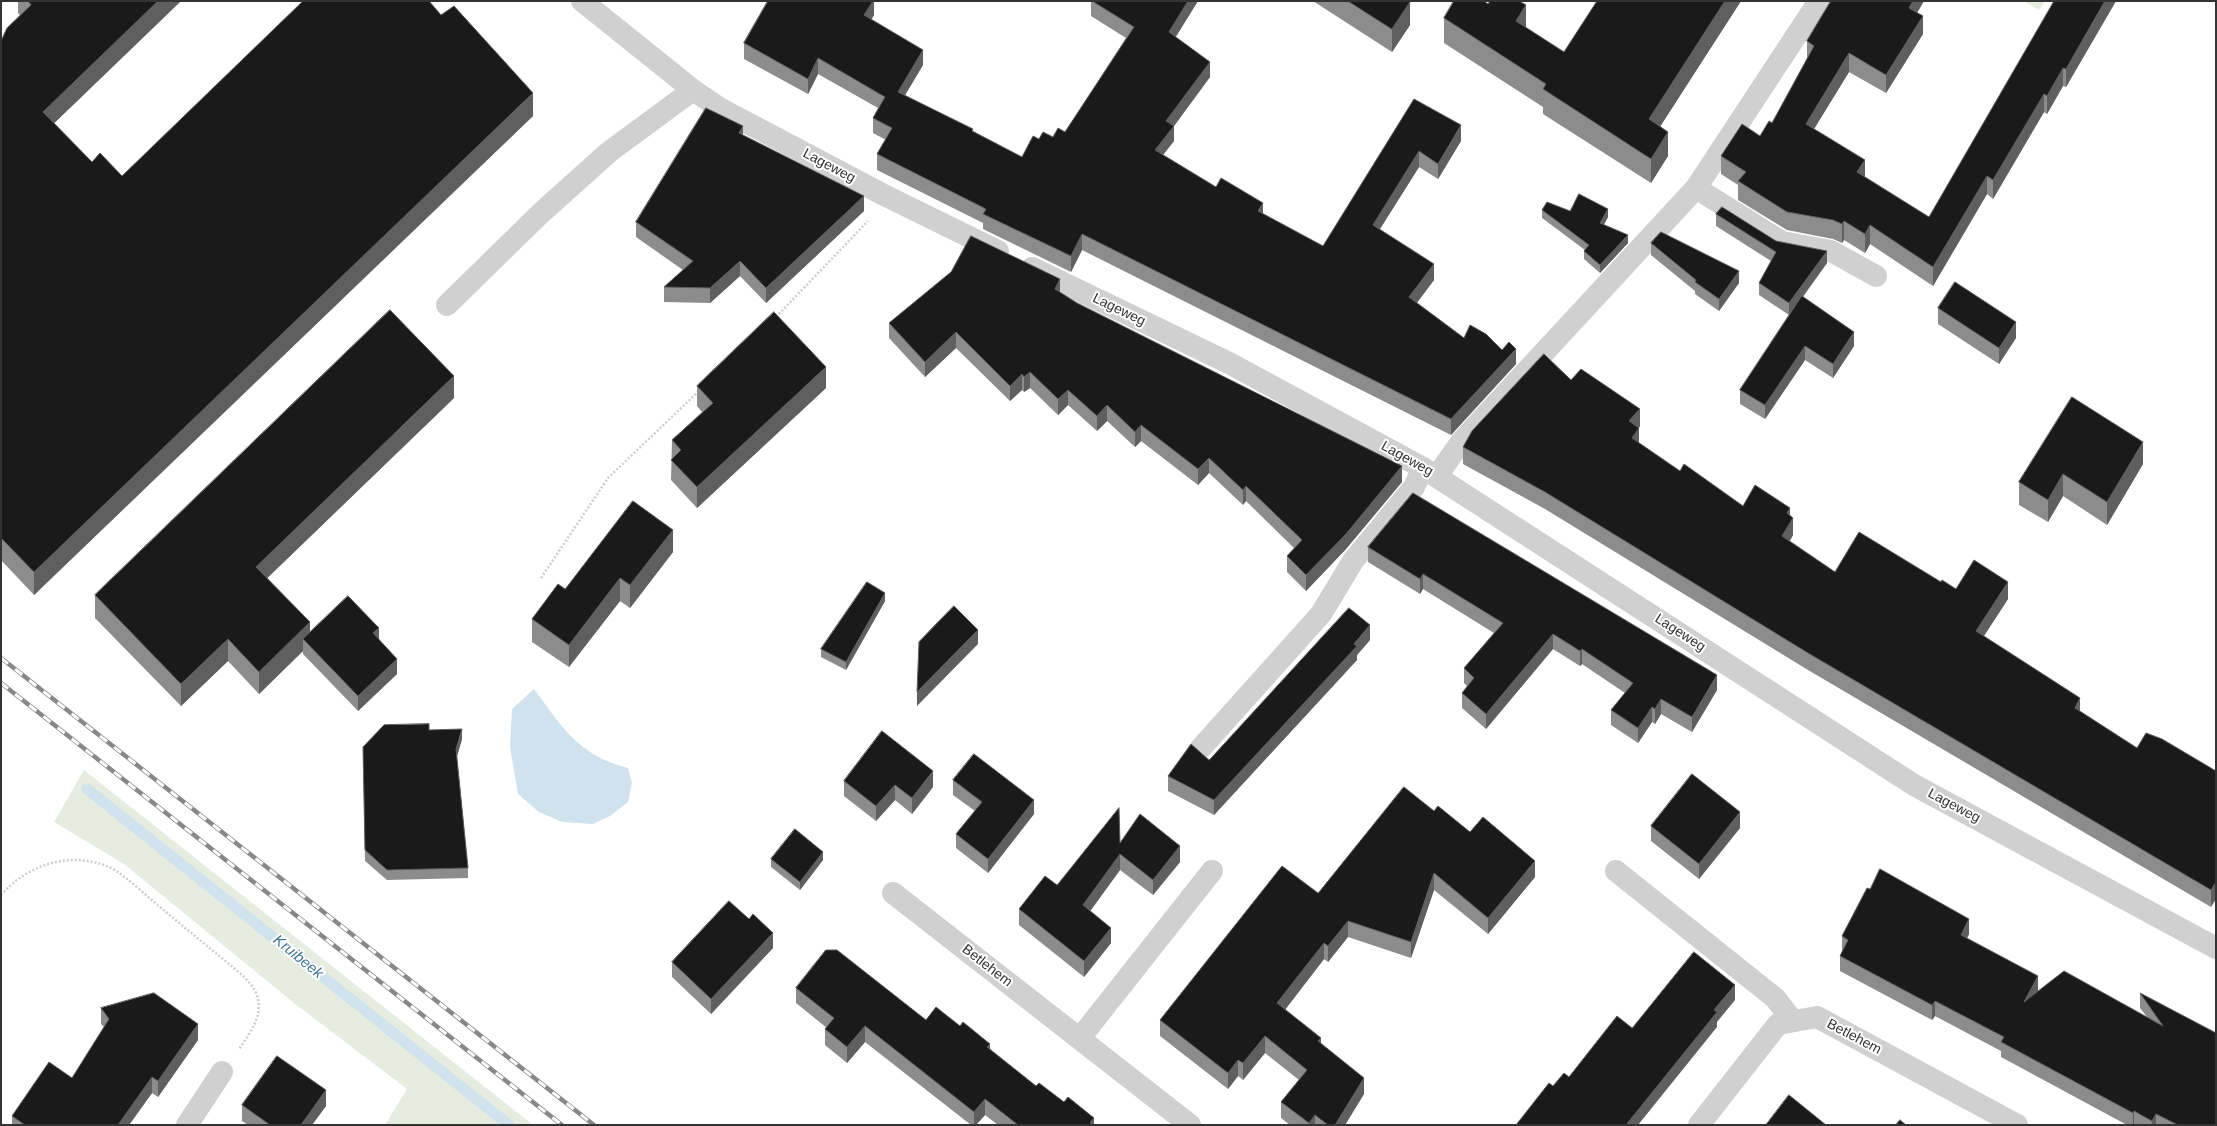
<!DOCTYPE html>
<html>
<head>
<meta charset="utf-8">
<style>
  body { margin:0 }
  #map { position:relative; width:2217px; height:1126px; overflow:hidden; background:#fff; font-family:Helvetica,sans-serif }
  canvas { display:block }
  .frame { position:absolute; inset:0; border:2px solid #333; pointer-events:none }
</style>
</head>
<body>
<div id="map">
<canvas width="2217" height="1126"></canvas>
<div class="frame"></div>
</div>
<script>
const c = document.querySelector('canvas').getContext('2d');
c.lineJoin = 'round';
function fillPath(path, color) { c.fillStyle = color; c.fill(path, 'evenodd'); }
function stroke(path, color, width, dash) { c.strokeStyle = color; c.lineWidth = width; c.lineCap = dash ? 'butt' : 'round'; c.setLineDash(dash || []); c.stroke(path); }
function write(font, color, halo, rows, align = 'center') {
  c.font = font + ' Helvetica,sans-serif'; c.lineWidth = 4; c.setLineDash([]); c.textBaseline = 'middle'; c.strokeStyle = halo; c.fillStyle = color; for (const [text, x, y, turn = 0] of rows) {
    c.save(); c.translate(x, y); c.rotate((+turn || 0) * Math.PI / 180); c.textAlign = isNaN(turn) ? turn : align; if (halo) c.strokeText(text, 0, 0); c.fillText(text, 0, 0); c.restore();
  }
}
fillPath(new Path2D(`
  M 2024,1 L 2045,1 L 2039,10 Z
  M 84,770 L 533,1125 L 385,1125 L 407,1089 L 294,1003 L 124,864 L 54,822 Z`), '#e6ecdf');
fillPath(new Path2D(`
  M 534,689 C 563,728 578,755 628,768 L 632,783 L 628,802 L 610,816 L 593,824 L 562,822 L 539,812 L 518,794 L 510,747 L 512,709 Z`), '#cfe2ee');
stroke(new Path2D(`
  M 87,789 L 509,1125`), '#cfe2ee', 11);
stroke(new Path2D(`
  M 776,317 L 868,221
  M 541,578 L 608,478 L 699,391
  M 1,895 C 28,864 72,850 111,868 C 125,875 152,901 166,912 C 191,933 216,953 241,974 C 246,979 252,985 255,991 C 266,1012 251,1032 239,1049`), '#cdcdcd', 2.5, [2, 2]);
stroke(new Path2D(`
  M 582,1 L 693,90 L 721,109 L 882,194 L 998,251
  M 1696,188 L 1782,242 L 1831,251 L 1876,276
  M 1032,268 L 1229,363 L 1423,468 L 1914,785 L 2216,948
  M 447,305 L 541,213 L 609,152 L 693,90
  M 1437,476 L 1461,442 L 1696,188 L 1819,1
  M 1200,749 L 1321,614 L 1353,561 L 1414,487 L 1423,468
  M 1616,871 L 1775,998 L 1793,1021
  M 893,893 L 1190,1125
  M 1080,1038 L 1212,871
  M 187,1125 L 222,1072
  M 1699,1125 L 1778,1024 L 1817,1017 L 2017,1125`), '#d0d0d0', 22);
const rail = new Path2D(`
  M 1,658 L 594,1125
  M 1,683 L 562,1125`);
stroke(rail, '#888', 4.5);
stroke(rail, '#fff', 3, [9]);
fillPath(new Path2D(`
  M 18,1 L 181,1 L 54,123 L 92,162 L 122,176 L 533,116 L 34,595 L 1,560 L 1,41 L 20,15 L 18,13 Z
  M 874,1 L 874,15 L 871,20 L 923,65 L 905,95 L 973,131 L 1022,157 L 1039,139 L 1053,137 L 1065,132 L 1126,38 L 1091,16 L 1091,1 L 1198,1 L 1175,37 L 1210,77 L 1174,126 L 1174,141 L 1163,155 L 1216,187 L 1263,214 L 1323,246 L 1414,99 L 1461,141 L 1438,179 L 1419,167 L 1380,229 L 1434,280 L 1417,303 L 1464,338 L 1516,364 L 1451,435 L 1082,250 L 1071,272 L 983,229 L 983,223 L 877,170 L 877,154 L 886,140 L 873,133 L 873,118 L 878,108 L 818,74 L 808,94 L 744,59 L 744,43 Z
  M 1313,1 L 1409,1 L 1410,25 L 1392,52 Z
  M 1597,1 L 1741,1 L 1660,126 L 1668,156 L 1651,183 L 1543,114 L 1543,107 L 1444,43 L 1444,18 L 1526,28 L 1564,52 Z
  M 1831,1 L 1924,1 L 1917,13 L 1923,34 L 1886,93 L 1849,72 L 1814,129 L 1865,178 L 1929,217 L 2116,1 L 2066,87 L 2063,86 L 2047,114 L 2044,112 L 1993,199 L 1987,194 L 1933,286 L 1870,244 L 1865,253 L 1844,240 L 1842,243 L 1833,239 L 1787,230 L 1738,200 L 1738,185 L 1721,174 L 1721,156 L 1760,136 L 1772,123 L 1807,60 L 1807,41 Z
  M 743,135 L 864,211 L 766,303 L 740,276 L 710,303 L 664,302 L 664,287 L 683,270 L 636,237 L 636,222 Z
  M 1542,210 L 1570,211 L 1608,217 L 1604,225 L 1628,243 L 1600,273 L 1584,259 L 1584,251 L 1585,250 L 1542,218 Z
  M 1716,214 L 1776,241 L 1827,263 L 1803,297 L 1854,346 L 1833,378 L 1805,360 L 1765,419 L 1740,404 L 1740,390 L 1789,315 L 1759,295 L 1759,283 L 1771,261 L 1716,226 Z
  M 1651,243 L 1739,283 L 1719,311 L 1695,294 L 1695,291 L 1651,255 Z
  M 1060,292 L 1077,303 L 1402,482 L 1346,549 L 1306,591 L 1287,572 L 1287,556 L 1294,548 L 1246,501 L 1243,505 L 1209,473 L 1198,485 L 1141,441 L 1135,447 L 1107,421 L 1097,431 L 1068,405 L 1058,415 L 1030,388 L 1024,392 L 1022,390 L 1010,401 L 956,348 L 925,377 L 889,338 L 889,323 Z
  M 1938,308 L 2016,338 L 1999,364 L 1938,324 Z
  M 1571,380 L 1640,426 L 1639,428 L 1639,443 L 1680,471 L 1743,506 L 1790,516 L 1793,535 L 1790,541 L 1835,572 L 1941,582 L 1956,589 L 2008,599 L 1984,636 L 2080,711 L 2137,748 L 2216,771 L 2211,907 L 1808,670 L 1545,509 L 1463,464 L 1463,447 Z
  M 697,386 L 826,388 L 697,508 L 671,480 L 672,440 L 702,412 L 697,406 Z
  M 2072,397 L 2143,464 L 2107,525 L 2063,496 L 2048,522 L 2019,505 L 2019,482 Z
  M 454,398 L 267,578 L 310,632 L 379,639 L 397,674 L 358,711 L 303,654 L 303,651 L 259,694 L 228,661 L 181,706 L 95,618 L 95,595 Z
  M 1368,547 L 1717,690 L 1692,732 L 1661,714 L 1655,724 L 1652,722 L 1638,743 L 1611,725 L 1611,710 L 1625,693 L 1582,664 L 1580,666 L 1553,649 L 1486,729 L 1462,708 L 1462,693 L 1467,686 L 1464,683 L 1464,668 L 1494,633 L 1423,589 L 1420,594 L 1368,562 Z
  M 673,552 L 630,608 L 620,601 L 569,667 L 532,642 L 532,619 L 565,589 Z
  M 885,601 L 846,670 L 821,657 L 821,649 Z
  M 1370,640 L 1357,655 L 1357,660 L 1214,815 L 1168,791 L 1168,776 L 1209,760 Z
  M 429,730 L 462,739 L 457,757 L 468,868 L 468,878 L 387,880 L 365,861 L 363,747 Z
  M 953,780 L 1034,814 L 988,873 L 956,848 L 956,834 L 975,811 L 953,795 Z
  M 844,781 L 933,787 L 912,814 L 895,800 L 876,821 L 844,796 Z
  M 1434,811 L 1470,832 L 1535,877 L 1488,934 L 1434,890 L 1411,958 L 1348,937 L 1328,962 L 1324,959 L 1285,1010 L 1321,1043 L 1364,1094 L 1345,1125 L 1290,1125 L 1281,1118 L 1281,1102 L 1299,1080 L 1265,1053 L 1243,1080 L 1238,1076 L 1228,1089 L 1160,1036 L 1160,1020 L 1318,893 Z
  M 1651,826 L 1740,828 L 1699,879 L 1651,841 Z
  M 1120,843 L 1180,862 L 1153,895 L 1120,870 L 1090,911 L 1111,943 L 1084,977 L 1019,925 L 1019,909 Z
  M 771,859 L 823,860 L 800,890 L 771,867 Z
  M 1870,889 L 1969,934 L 1967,938 L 2038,991 L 2147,1017 L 2140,1008 L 2140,993 L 2216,1033 L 2216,1125 L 2127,1125 L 2001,1057 L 2001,1051 L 1935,1016 L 1932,1020 L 1840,971 L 1840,956 L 1842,951 L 1842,936 Z
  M 773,948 L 711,1014 L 672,977 L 672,962 Z
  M 796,988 L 926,1020 L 990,1049 L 1036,1086 L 1094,1125 L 998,1125 L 985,1115 L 976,1125 L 971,1125 L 865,1042 L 847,1063 L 825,1045 L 825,1029 L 827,1028 L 796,1003 Z
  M 101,1008 L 198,1040 L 158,1097 L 152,1093 L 129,1125 L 12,1125 L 12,1116 L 72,1078 L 104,1027 L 101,1024 Z
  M 242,1105 L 326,1106 L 312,1125 L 248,1125 L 242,1121 Z`), '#8c8c8c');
fillPath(new Path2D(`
  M 158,1 L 181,1 L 43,134 L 43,112 Z
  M 873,1 L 874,1 L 874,15 L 864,31 L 864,15 Z
  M 1188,1 L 1198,1 L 1169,48 L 1169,32 Z
  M 1725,1 L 1741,1 L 1649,144 L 1649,119 Z
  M 1913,1 L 1924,1 L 1909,26 L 1909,8 Z
  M 2105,1 L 2116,1 L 2066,87 L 2066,69 Z
  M 1410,2 L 1410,25 L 1392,52 L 1392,29 Z
  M 1526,5 L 1526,30 L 1516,21 Z
  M 1923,16 L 1923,34 L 1886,93 L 1886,75 Z
  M 923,50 L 923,65 L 898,107 L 898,92 Z
  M 1849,53 L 1849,72 L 1806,142 L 1806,124 Z
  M 818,58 L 818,74 L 808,94 L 808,79 Z
  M 1210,62 L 1210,77 L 1174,126 L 1174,141 L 1155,165 L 1155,150 L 1166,121 Z
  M 2063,68 L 2063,86 L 2047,114 L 2047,96 Z
  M 533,93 L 533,116 L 34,595 L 34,572 Z
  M 2044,94 L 2044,112 L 1993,199 L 1993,180 Z
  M 1461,125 L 1461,141 L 1438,179 L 1438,164 Z
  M 743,126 L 743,141 L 739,133 Z
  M 1668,132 L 1668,156 L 1651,183 L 1651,159 Z
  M 1419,151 L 1419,167 L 1373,240 L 1373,225 Z
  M 1865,160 L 1865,178 L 1857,172 Z
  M 1987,176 L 1987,194 L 1933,286 L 1933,267 Z
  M 864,196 L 864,211 L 766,303 L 766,288 Z
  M 1263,203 L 1263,218 L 1258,211 Z
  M 1608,209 L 1608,217 L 1600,231 L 1600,223 Z
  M 1844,221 L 1844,240 L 1842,243 L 1842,224 Z
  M 1870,225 L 1870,244 L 1865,253 L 1865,234 Z
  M 1082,234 L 1082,250 L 1071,272 L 1071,256 Z
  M 1628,235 L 1628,243 L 1600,273 L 1600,265 Z
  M 1827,251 L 1827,263 L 1789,315 L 1789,303 Z
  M 740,261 L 740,276 L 710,303 L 710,288 Z
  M 1434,264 L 1434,280 L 1409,313 L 1409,297 Z
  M 1739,271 L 1739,283 L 1719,311 L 1719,299 Z
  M 1060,279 L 1060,294 L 1055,289 Z
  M 2016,322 L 2016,338 L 1999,364 L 1999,348 Z
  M 956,332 L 956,348 L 925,377 L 925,362 Z
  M 1854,332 L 1854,346 L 1833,378 L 1833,364 Z
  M 1805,346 L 1805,360 L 1765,419 L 1765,405 Z
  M 1516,349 L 1516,364 L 1451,435 L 1451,419 Z
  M 826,367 L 826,388 L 697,508 L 697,487 Z
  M 1030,372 L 1030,388 L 1024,392 L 1024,377 Z
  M 1022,374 L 1022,390 L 1010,401 L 1010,386 Z
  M 454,376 L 454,398 L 256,589 L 256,567 Z
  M 1068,390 L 1068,405 L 1058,415 L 1058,399 Z
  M 1107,405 L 1107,421 L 1097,431 L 1097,416 Z
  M 1640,409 L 1640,426 L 1629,439 L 1629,421 Z
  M 1141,425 L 1141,441 L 1135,447 L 1135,432 Z
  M 1639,428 L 1639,446 L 1632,438 Z
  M 2143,442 L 2143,464 L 2107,525 L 2107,502 Z
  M 1209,458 L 1209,473 L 1198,485 L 1198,469 Z
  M 1402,466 L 1402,482 L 1346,549 L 1306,591 L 1306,575 Z
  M 2063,474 L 2063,496 L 2048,522 L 2048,500 Z
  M 1246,486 L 1246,501 L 1243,505 L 1243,490 Z
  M 1790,508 L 1790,522 L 1793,518 L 1793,535 L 1782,554 L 1782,536 L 1787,513 Z
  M 673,530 L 673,552 L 630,608 L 630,585 Z
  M 1423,574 L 1423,589 L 1420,594 L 1420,579 Z
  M 620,578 L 620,601 L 569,667 L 569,645 Z
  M 2008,582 L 2008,599 L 1976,648 L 1976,631 Z
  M 885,593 L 885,601 L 846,670 L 846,662 Z
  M 310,622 L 310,644 L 303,639 L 303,651 L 259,694 L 259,672 Z
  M 1370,625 L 1370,640 L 1357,655 L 1357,660 L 1214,815 L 1214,800 L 1354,644 Z
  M 379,628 L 379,643 L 373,633 Z
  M 978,630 L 978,644 L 917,706 L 917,692 Z
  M 1553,634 L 1553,649 L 1486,729 L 1486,714 Z
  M 228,639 L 228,661 L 181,706 L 181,684 Z
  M 1582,649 L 1582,664 L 1580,666 L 1580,651 Z
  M 397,659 L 397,674 L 358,711 L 358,696 Z
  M 1717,675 L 1717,690 L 1692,732 L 1692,717 Z
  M 2080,698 L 2080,716 L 2075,708 Z
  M 1661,699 L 1661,714 L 1655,724 L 1655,709 Z
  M 1652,707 L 1652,722 L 1638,743 L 1638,728 Z
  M 462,729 L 462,739 L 456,759 L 456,749 Z
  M 933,771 L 933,787 L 912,814 L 912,798 Z
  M 895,785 L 895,800 L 876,821 L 876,806 Z
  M 1034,800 L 1034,814 L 988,873 L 988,859 Z
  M 1740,812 L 1740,828 L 1699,879 L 1699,864 Z
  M 1180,846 L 1180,862 L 1153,895 L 1153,880 Z
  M 823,852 L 823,860 L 800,890 L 800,882 Z
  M 1120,854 L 1120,870 L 1083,921 L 1083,905 Z
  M 1535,861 L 1535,877 L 1488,934 L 1488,918 Z
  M 1434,873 L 1434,890 L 1411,958 L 1411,942 Z
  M 2216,882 L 2216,899 L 2211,907 L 2211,890 Z
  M 1969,919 L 1969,934 L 1961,950 L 1961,935 Z
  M 1348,921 L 1348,937 L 1328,962 L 1328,946 Z
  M 1111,928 L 1111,943 L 1084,977 L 1084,961 Z
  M 773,933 L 773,948 L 711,1014 L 711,999 Z
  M 1324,943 L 1324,959 L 1277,1020 L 1277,1003 Z
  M 2038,976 L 2038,991 L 2024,1002 Z
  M 1735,985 L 1735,1000 L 1717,1022 L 1717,1027 L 1638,1125 L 1626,1125 L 1714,1010 Z
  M 1935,1001 L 1935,1016 L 1932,1020 L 1932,1005 Z
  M 198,1024 L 198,1040 L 158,1097 L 158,1081 Z
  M 865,1026 L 865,1042 L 847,1063 L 847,1047 Z
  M 1265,1036 L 1265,1053 L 1243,1080 L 1243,1063 Z
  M 1321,1038 L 1321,1054 L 1318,1041 Z
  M 990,1044 L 990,1059 L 987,1047 Z
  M 1238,1060 L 1238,1076 L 1228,1089 L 1228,1073 Z
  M 152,1077 L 152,1093 L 129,1125 L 118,1125 Z
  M 1364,1078 L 1364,1094 L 1345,1125 L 1335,1125 Z
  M 326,1090 L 326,1106 L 312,1125 L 301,1125 Z
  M 985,1099 L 985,1115 L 976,1125 L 974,1125 L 974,1112 Z
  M 2134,1111 L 2134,1125 L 2133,1125 L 2133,1113 Z
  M 2156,1114 L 2156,1125 L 2152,1125 L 2152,1121 Z
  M 1315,1115 L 1315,1125 L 1309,1125 L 1309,1123 Z
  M 1094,1118 L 1094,1125 L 1090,1125 L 1090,1123 Z`), '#5f5f5f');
const building = new Path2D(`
  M 28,1 L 158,1 L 43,112 L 92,162 L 100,153 L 122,176 L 303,1 L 429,1 L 441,15 L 454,6 L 533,93 L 34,572 L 1,538 L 1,41 L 7,28 L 31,5 Z
  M 768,1 L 873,1 L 864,15 L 923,50 L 898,92 L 973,129 L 972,131 L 1022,157 L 1033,136 L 1039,139 L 1043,132 L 1053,137 L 1058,128 L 1065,132 L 1134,27 L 1092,1 L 1188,1 L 1169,32 L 1210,62 L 1166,121 L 1174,126 L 1155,150 L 1216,187 L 1221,178 L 1263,203 L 1258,211 L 1323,246 L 1414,99 L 1461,125 L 1438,164 L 1419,151 L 1373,225 L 1434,264 L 1409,297 L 1464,338 L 1470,325 L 1486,334 L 1502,350 L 1509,342 L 1516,349 L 1451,419 L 1082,234 L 1071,256 L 983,214 L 986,209 L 877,154 L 892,128 L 873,118 L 885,97 L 818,58 L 808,79 L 744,43 Z
  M 1348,1 L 1409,1 L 1410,2 L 1392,29 Z
  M 1454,1 L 1484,1 L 1488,4 L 1490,1 L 1519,1 L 1526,5 L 1516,21 L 1564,52 L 1597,1 L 1725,1 L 1649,119 L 1668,132 L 1651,159 L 1543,89 L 1546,84 L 1444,18 Z
  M 1831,1 L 1913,1 L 1909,8 L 1923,16 L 1886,75 L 1849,53 L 1806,124 L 1865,160 L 1857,172 L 1929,217 L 2054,1 L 2105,1 L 2066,69 L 2063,68 L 2047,96 L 2044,94 L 1993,180 L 1987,176 L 1933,267 L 1870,225 L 1865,234 L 1844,221 L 1842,224 L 1833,220 L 1787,212 L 1738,181 L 1746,172 L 1721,156 L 1742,124 L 1760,136 L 1769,121 L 1772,123 L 1814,46 L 1807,41 Z
  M 706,108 L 743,126 L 739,133 L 864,196 L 766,288 L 740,261 L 710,288 L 664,287 L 693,261 L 636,222 Z
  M 1579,194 L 1608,209 L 1600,223 L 1628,235 L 1600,265 L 1584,251 L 1589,245 L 1542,210 L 1547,202 L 1570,211 Z
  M 1722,207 L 1776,241 L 1827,251 L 1789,303 L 1759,283 L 1776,252 L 1716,214 Z
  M 1661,232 L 1739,271 L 1719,299 L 1695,282 L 1696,280 L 1651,243 Z
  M 971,236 L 1060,279 L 1055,289 L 1077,303 L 1402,466 L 1346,534 L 1306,575 L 1287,556 L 1302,540 L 1246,486 L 1243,490 L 1209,458 L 1198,469 L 1141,425 L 1135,432 L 1107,405 L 1097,416 L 1068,390 L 1058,399 L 1030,372 L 1024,377 L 1022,374 L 1010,386 L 956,332 L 925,362 L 889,323 L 951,272 Z
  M 1955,282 L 2016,322 L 1999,348 L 1938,308 Z
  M 1802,296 L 1854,332 L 1833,364 L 1805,346 L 1765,405 L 1740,390 Z
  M 390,310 L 454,376 L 256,567 L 310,622 L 259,672 L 228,639 L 181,684 L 95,595 Z
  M 774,312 L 826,367 L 697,487 L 671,460 L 681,450 L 672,440 L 713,403 L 697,386 Z
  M 1544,354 L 1571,380 L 1581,369 L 1640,409 L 1629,421 L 1639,428 L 1632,438 L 1680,471 L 1684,464 L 1743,506 L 1755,485 L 1790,508 L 1787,513 L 1793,518 L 1782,536 L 1835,572 L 1859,532 L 1941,582 L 1942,580 L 1956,589 L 1974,560 L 2008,582 L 1976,631 L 2080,698 L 2075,708 L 2137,748 L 2146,733 L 2162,739 L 2216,771 L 2216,882 L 2211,890 L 1808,653 L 1545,492 L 1463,447 L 1472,431 Z
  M 2072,397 L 2143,442 L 2107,502 L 2063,474 L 2048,500 L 2019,482 Z
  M 1413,493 L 1717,675 L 1692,717 L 1661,699 L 1655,709 L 1652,707 L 1638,728 L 1611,710 L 1633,683 L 1582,649 L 1580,651 L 1553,634 L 1486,714 L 1462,693 L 1474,678 L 1464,668 L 1503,623 L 1423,574 L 1420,579 L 1368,547 Z
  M 633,501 L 673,530 L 630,585 L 620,578 L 569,645 L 532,619 L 558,584 L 565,589 Z
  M 867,582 L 885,593 L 846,662 L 821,649 Z
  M 348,596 L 379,628 L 373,633 L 397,659 L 358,696 L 303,639 Z
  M 954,606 L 978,630 L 917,692 L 919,642 Z
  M 1349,608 L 1370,625 L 1354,644 L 1357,646 L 1214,800 L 1168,776 L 1191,744 L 1209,760 Z
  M 429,724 L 429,730 L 462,729 L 456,749 L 468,868 L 387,870 L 365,850 L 363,747 L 384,725 Z
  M 882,731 L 933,771 L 912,798 L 895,785 L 876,806 L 844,781 Z
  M 974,754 L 1034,800 L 988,859 L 956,834 L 982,802 L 953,780 Z
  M 1692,774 L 1740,812 L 1699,864 L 1651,826 Z
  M 1404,787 L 1434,811 L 1438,806 L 1470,832 L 1483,817 L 1535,861 L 1488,918 L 1434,873 L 1411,942 L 1348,921 L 1328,946 L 1324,943 L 1277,1003 L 1321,1038 L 1318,1041 L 1364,1078 L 1335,1125 L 1328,1125 L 1315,1115 L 1309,1123 L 1281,1102 L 1307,1070 L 1265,1036 L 1243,1063 L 1238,1060 L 1228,1073 L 1160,1020 L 1282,866 L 1318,893 Z
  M 1119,808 L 1120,843 L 1140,814 L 1180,846 L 1153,880 L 1120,854 L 1083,905 L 1111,928 L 1084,961 L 1019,909 L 1045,876 L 1057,885 Z
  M 795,829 L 823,852 L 800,882 L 771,859 Z
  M 1880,869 L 1969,919 L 1961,935 L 2038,976 L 2024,1002 L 2064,971 L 2163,1026 L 2140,993 L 2216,1033 L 2216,1125 L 2178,1125 L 2156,1114 L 2152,1121 L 2134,1111 L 2133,1113 L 2001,1042 L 2004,1037 L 1935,1001 L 1932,1005 L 1840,956 L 1848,940 L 1842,936 L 1867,888 L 1870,889 Z
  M 729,901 L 749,919 L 753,914 L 773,933 L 711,999 L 672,962 Z
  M 826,950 L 837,950 L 926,1020 L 936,1007 L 960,1026 L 963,1022 L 990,1044 L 987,1047 L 1036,1086 L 1039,1083 L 1064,1102 L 1068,1097 L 1094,1118 L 1090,1123 L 1093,1125 L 1018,1125 L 985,1099 L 974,1112 L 865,1026 L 847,1047 L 825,1029 L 834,1018 L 796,988 Z
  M 1694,952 L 1735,985 L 1714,1010 L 1717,1012 L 1626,1125 L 1516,1125 L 1549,1083 L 1553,1086 L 1564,1073 L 1569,1077 L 1617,1016 L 1632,1028 Z
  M 154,993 L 198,1024 L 158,1081 L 152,1077 L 118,1125 L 25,1125 L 12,1116 L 49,1062 L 72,1078 L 109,1019 L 101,1008 Z
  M 277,1056 L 326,1090 L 301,1125 L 270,1125 L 242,1105 Z
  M 1789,1095 L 1826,1125 L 1766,1125 Z
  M 1900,1120 L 1906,1125 L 1896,1125 Z`);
fillPath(building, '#1a1a1a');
stroke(building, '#5f5f5f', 1);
write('14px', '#333', '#fff', [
  ["Lageweg",829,166,28],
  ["Lageweg",1119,310,26],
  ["Lageweg",1407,459,29],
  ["Lageweg",1680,633,33],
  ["Lageweg",1954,806,28],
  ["Betlehem",987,966,38],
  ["Betlehem",1854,1037,28]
]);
write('italic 15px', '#3f7597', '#fff', [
  ["Kruibeek",298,957,39]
]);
</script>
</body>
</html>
